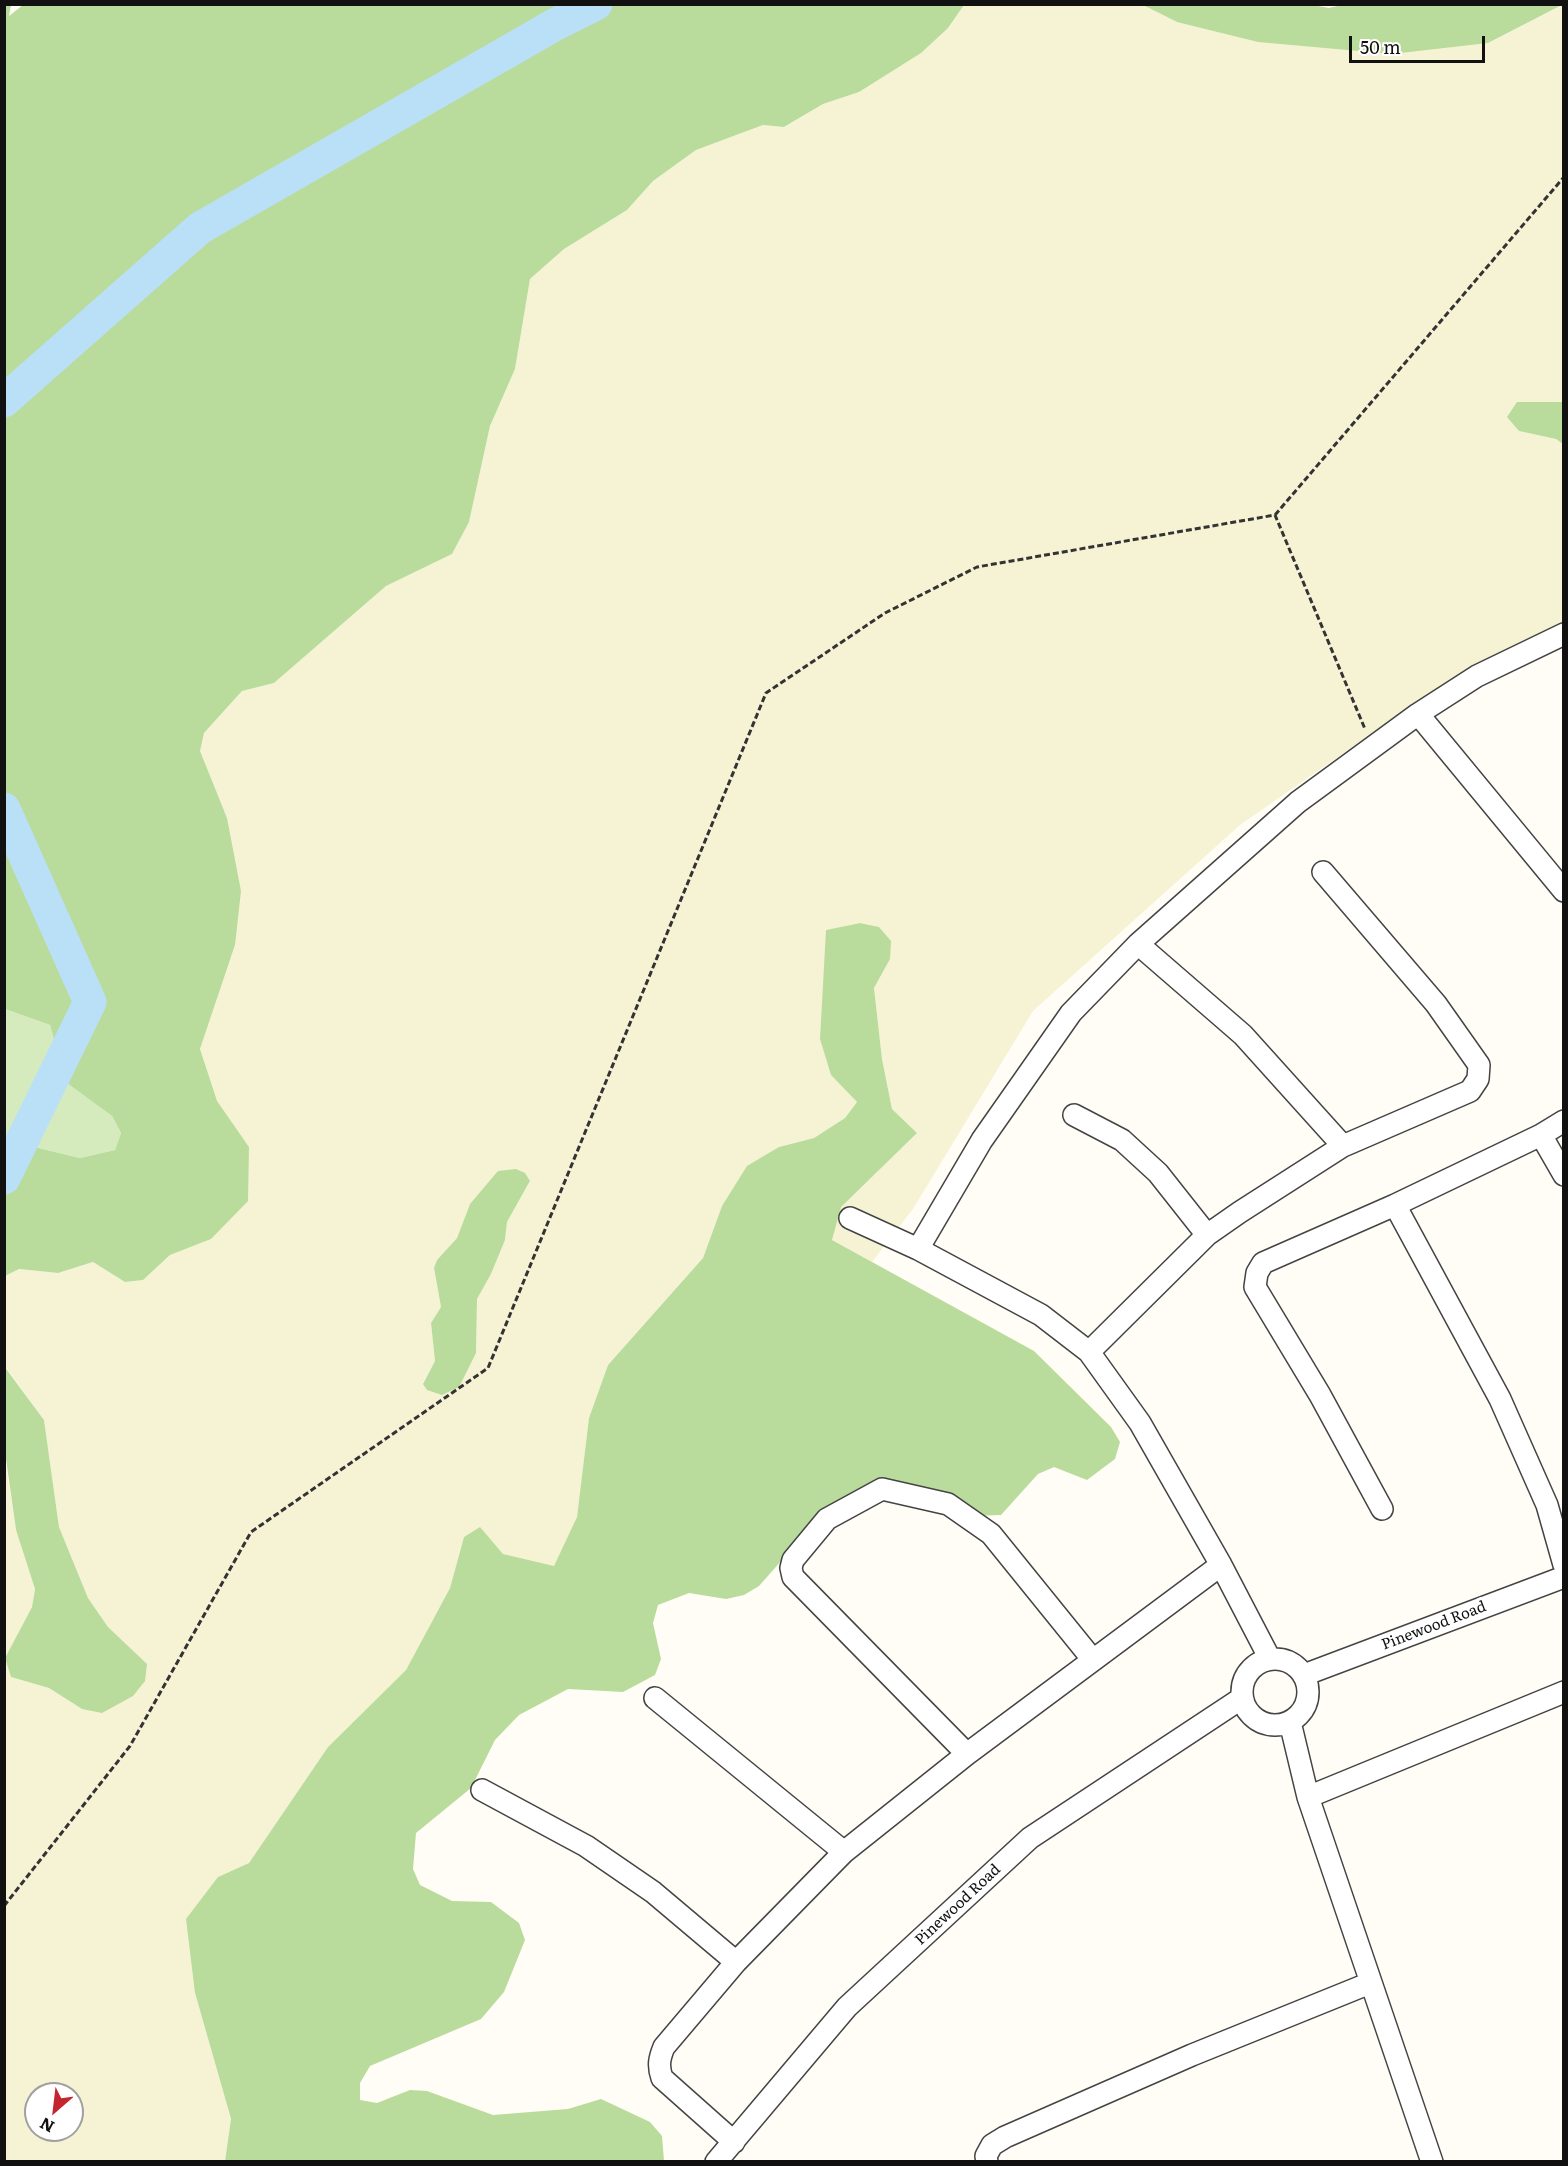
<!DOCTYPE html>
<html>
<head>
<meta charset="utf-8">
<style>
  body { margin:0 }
  #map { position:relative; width:1568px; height:2166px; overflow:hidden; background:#fffdf5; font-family:Literata,serif }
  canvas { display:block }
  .frame { position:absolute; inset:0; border:6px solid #111; pointer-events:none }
  .north { position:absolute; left:24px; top:2082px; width:60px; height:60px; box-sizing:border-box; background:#fff; border:2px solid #a0a0a0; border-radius:50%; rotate:208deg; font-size:16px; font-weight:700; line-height:24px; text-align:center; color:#111 }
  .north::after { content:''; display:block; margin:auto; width:21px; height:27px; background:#c4262e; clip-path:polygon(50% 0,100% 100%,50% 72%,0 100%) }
  .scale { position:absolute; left:1349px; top:36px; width:136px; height:27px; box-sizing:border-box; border:3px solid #111; border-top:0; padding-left:8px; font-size:18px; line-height:21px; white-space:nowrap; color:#111; -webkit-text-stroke:4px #fff; paint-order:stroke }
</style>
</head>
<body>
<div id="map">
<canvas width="1568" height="2166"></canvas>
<div class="frame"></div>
<div class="north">N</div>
<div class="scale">50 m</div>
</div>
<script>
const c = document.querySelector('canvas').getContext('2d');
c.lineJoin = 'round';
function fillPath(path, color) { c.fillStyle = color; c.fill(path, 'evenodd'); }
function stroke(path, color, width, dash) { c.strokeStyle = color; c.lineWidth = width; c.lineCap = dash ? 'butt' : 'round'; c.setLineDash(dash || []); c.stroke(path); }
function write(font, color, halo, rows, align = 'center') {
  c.font = font + ' Literata,serif'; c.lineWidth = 6; c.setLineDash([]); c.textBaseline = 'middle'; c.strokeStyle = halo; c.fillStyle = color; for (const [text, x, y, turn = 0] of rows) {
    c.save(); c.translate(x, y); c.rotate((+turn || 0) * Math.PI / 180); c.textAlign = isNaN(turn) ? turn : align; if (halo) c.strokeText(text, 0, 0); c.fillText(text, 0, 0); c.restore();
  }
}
fillPath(new Path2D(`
  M 964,5 L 1143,5 L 1177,22 L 1488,43 L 1563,5 L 1563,402 L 1517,402 L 1519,431 L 1556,439 L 1563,444 L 1563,635 L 1417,702 L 1240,825 L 1033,1011 L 913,1209 L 872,1262 L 832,1240 L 840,1207 L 917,1133 L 892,1109 L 882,1059 L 874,988 L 890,959 L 879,927 L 860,923 L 826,930 L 831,1075 L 857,1102 L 845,1118 L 814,1138 L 779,1147 L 722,1206 L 703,1258 L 608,1365 L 589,1418 L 577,1517 L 554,1567 L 503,1554 L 480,1528 L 464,1537 L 450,1588 L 406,1670 L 328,1747 L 249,1863 L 218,1877 L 195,1993 L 231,2120 L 225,2161 L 5,2161 L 4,1452 L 16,1530 L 35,1589 L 32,1607 L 5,1658 L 11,1677 L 49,1688 L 82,1709 L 146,1664 L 108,1627 L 88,1598 L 59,1527 L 44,1420 L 5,1366 L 5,1276 L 19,1269 L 58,1273 L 93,1262 L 125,1282 L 143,1280 L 170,1255 L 211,1239 L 249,1147 L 216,1101 L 200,1049 L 235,945 L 227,818 L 199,751 L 204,733 L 242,691 L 274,683 L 386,586 L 452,554 L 469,522 L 490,426 L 515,369 L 530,279 L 564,249 L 627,210 L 653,181 L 696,150 L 763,125 L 785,127 L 823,104 L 859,92 L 948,28 ZM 530,1182 L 507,1222 L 505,1240 L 491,1274 L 477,1299 L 476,1353 L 423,1383 L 435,1361 L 431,1323 L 441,1307 L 434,1268 L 437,1260 L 457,1238 L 470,1204 ZM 36,2094 L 72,2094 L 72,2130 L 36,2130 Z`), '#f6f3d4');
fillPath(new Path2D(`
  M 5,1009 L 50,1025 L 66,1081 L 112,1116 L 121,1133 L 115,1150 L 80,1158 L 5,1140 Z`), '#d5ebbd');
fillPath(new Path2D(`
  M 23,5 L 964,5 L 948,28 L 921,53 L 859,92 L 823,104 L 784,127 L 763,125 L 696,150 L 653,181 L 627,210 L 564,249 L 530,279 L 515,369 L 490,426 L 469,522 L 452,554 L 386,586 L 274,683 L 242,691 L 204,733 L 200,751 L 227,818 L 241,891 L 235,945 L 200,1049 L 217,1101 L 249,1147 L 248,1201 L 211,1239 L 170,1255 L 143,1280 L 125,1282 L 93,1262 L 58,1273 L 19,1269 L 5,1276 L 5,1140 L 80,1158 L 115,1150 L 121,1133 L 112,1116 L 66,1082 L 50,1025 L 5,1009 L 4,5 L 11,5 L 9,16 Z
  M 1313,5 L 1329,8 L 1346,4 L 1562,5 L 1488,43 L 1392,54 L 1258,42 L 1177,22 L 1143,5 Z
  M 1517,402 L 1563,402 L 1563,444 L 1556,439 L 1519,431 L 1507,417 Z
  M 860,923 L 879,927 L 891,941 L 890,959 L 874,988 L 882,1059 L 892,1109 L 917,1133 L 841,1207 L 832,1240 L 1034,1351 L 1111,1427 L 1120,1442 L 1115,1459 L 1087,1480 L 1054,1467 L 1038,1474 L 1001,1515 L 971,1516 L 884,1489 L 820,1517 L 759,1586 L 744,1595 L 726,1599 L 689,1593 L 658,1605 L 653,1623 L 661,1659 L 655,1675 L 623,1692 L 568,1689 L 519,1715 L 495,1740 L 471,1788 L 416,1833 L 413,1869 L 420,1885 L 452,1901 L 491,1902 L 519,1923 L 525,1940 L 504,1992 L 481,2019 L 370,2066 L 360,2083 L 360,2100 L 377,2103 L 410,2090 L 427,2091 L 493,2115 L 568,2109 L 601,2099 L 650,2122 L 662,2136 L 664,2161 L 225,2161 L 231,2119 L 195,1993 L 186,1919 L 218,1877 L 249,1863 L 328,1747 L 406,1670 L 450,1588 L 464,1537 L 480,1527 L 503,1554 L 554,1566 L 577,1517 L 589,1418 L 608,1365 L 703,1258 L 722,1206 L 747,1166 L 779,1147 L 814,1138 L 845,1118 L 857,1102 L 831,1075 L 820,1039 L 826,930 Z
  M 516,1169 L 525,1173 L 530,1181 L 507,1222 L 505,1240 L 491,1274 L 477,1299 L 476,1353 L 459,1387 L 442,1395 L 427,1390 L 423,1384 L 435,1361 L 431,1323 L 441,1307 L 434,1268 L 437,1260 L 457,1238 L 470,1204 L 498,1171 Z
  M 4,1366 L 44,1420 L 59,1527 L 88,1598 L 108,1627 L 147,1664 L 145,1681 L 133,1696 L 102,1713 L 82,1709 L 49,1688 L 11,1677 L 5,1658 L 32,1607 L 35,1589 L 16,1530 L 5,1452 Z`), '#b9dc9c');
stroke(new Path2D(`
  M 4,401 L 200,228 L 556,24 L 596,4
  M 4,809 L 90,1002 L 4,1178`), '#b9e0f7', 33);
const street = new Path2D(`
  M 1418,714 L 1564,891
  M 1138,944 L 1243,1035 L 1343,1146
  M 1074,1115 L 1122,1140 L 1158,1173 L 1207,1235
  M 1541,1135 L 1564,1175
  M 1395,1205 L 1500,1399 L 1547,1505 L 1564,1565
  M 850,1218 L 918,1249 L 1041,1315 L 1089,1352 L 1140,1423 L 1221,1565 L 1270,1659
  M 918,1249 L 982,1140 L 1071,1013 L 1138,944 L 1298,802 L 1418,714 L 1477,676 L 1564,634
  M 1089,1352 L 1207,1235 L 1240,1212 L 1343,1146 L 1470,1091 L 1478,1079 L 1479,1065 L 1436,1004 L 1323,872
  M 1382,1509 L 1320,1395 L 1255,1287 L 1257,1273 L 1263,1263 L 1395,1205 L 1541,1135 L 1564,1121
  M1242 1692a33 33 0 1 1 66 0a33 33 0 1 1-66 0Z
  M 1304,1675 L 1564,1577
  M 655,1698 L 844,1852
  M 1290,1722 L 1308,1797 L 1432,2162
  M 967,1754 L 793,1577 L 791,1568 L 793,1560 L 827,1519 L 882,1489 L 948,1504 L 991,1534 L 1093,1660
  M 482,1790 L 586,1846 L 653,1892 L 736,1962
  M 1308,1797 L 1564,1692
  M 734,2142 L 662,2078 C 658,2066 659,2059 664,2047 L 736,1962 L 844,1852 L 967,1754 L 1221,1565
  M 716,2162 L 847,2007 L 1030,1838 L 1242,1698
  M 987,2162 L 986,2156 L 992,2145 L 1005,2137 L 1192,2055 L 1370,1983`);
stroke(street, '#444', 24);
stroke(new Path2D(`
  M 1275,515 L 1564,177
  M 4,1906 L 130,1746 L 251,1532 L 488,1368 L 766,693 L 885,613 L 977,567 L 1275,515 L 1365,729`), '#333', 3, [6, 3]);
stroke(street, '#fff', 21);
write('15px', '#111', '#fff', [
  ["Pinewood Road",1434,1626,-21],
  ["Pinewood Road",958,1905,-43]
]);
</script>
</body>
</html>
